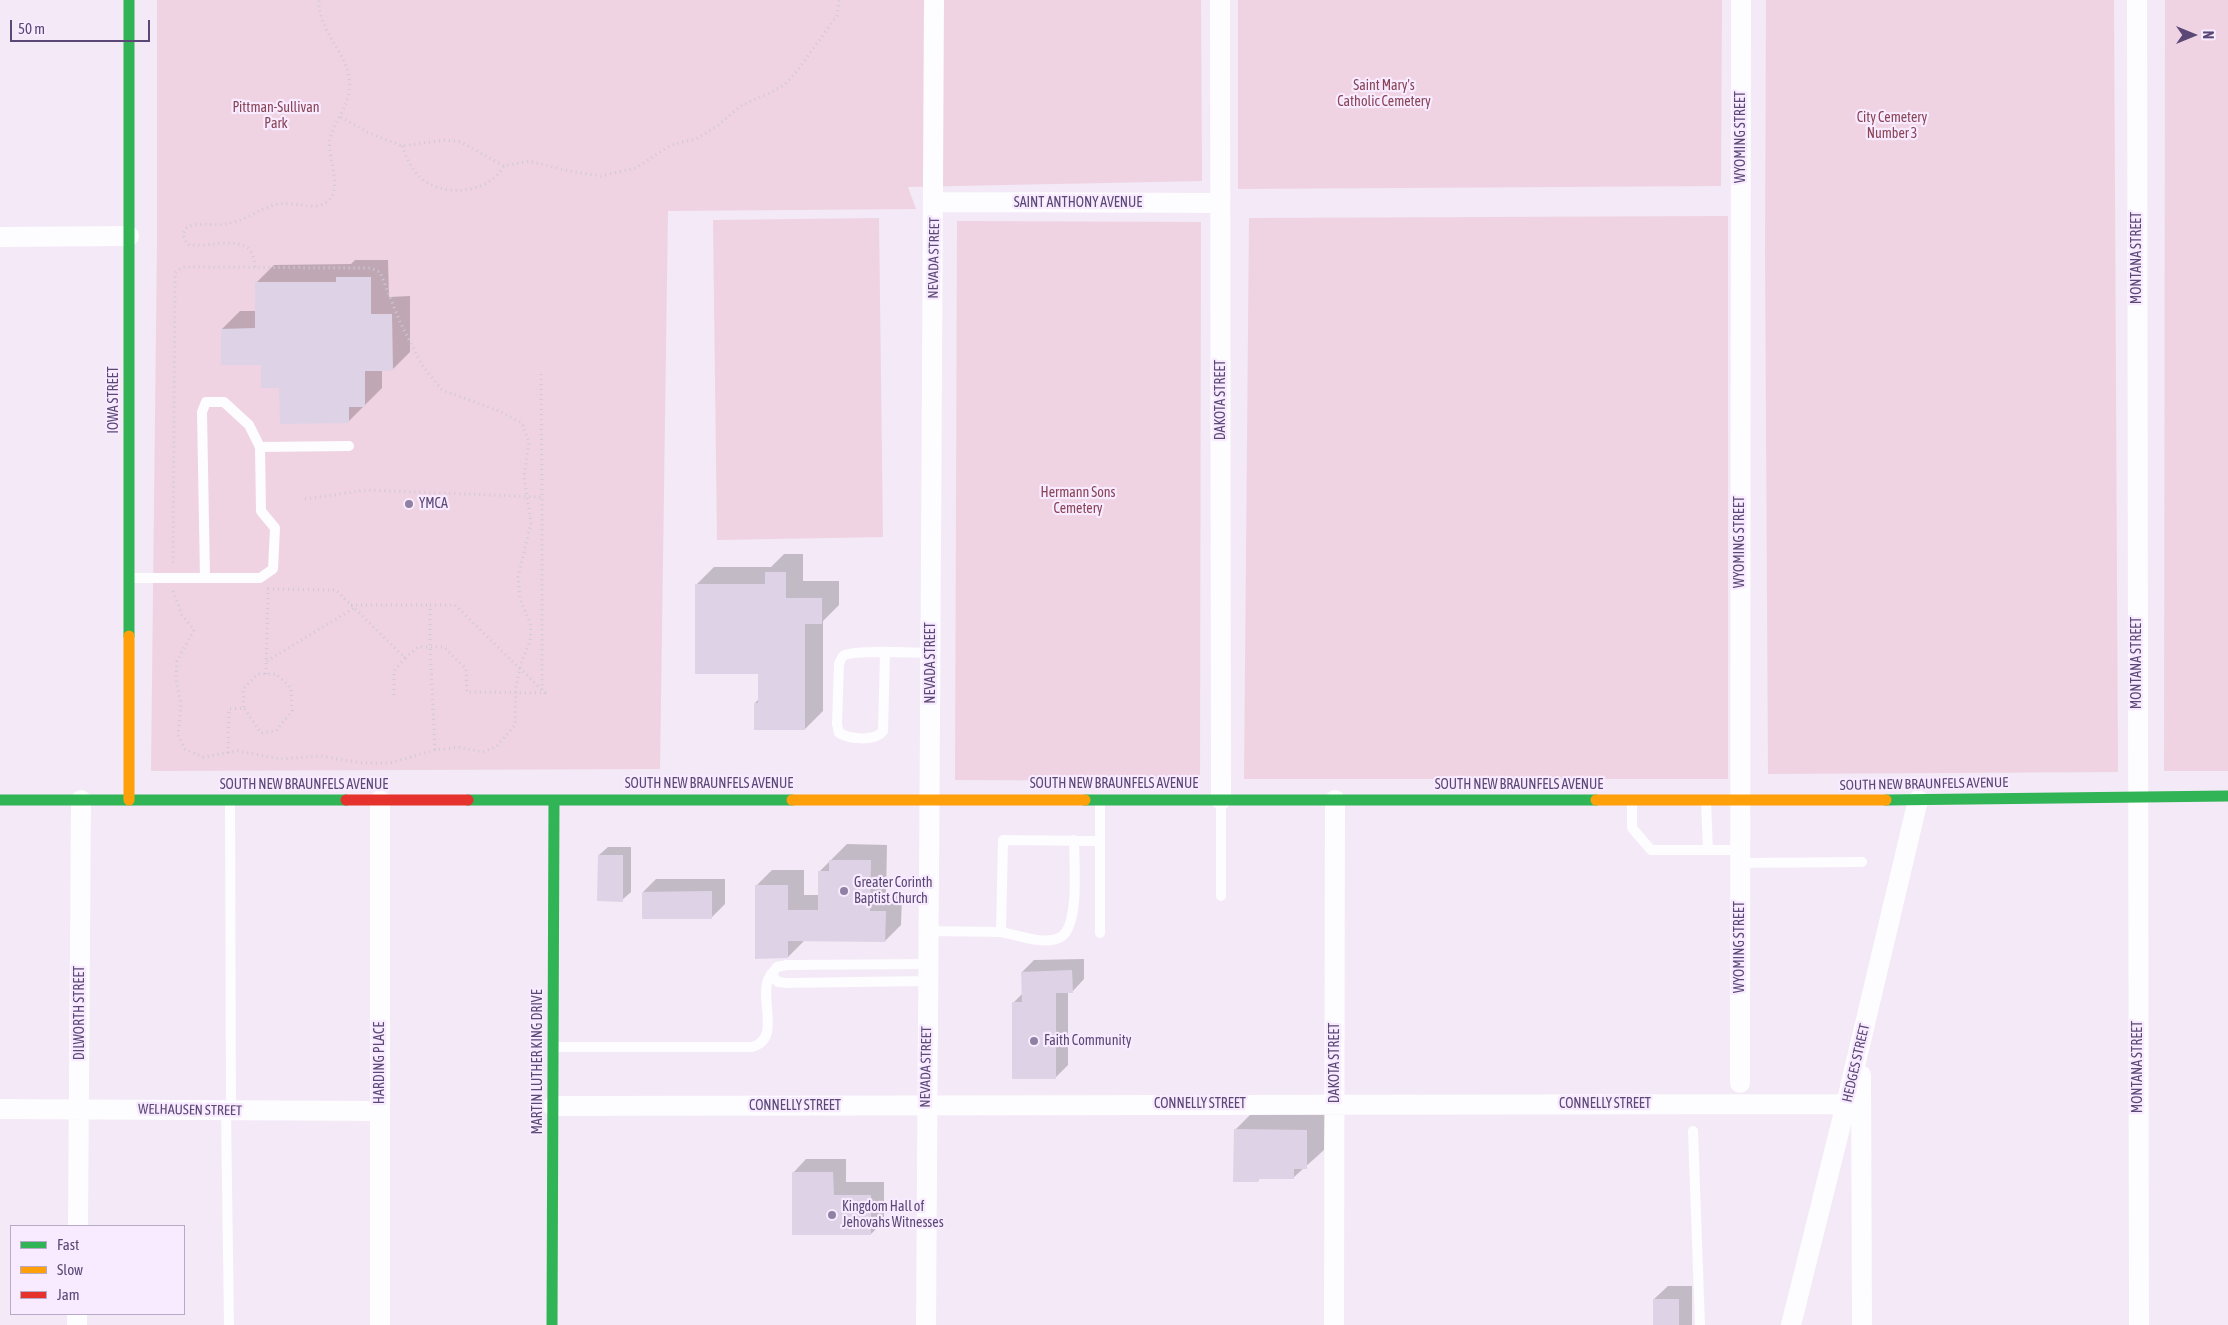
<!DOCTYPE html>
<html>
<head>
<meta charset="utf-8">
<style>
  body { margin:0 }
  #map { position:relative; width:2228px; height:1325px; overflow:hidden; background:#f3e9f7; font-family:"Asap Condensed",sans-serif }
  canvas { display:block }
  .legend { position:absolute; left:10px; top:1225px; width:175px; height:90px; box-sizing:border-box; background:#f8eaff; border:1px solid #b9a9c8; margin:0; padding:6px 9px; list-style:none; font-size:15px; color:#5b4876 }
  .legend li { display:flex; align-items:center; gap:10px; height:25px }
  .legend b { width:25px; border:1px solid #b9a9c8 }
  .north { position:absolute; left:2168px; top:10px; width:50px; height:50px; -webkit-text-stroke:4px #f8eaff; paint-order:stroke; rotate:90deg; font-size:14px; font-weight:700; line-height:20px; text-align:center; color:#5b4876 }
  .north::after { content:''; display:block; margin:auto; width:18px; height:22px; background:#5b4876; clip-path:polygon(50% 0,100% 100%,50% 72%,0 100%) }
  .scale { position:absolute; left:10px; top:20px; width:140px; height:22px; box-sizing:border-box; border:2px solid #5b4876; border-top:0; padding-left:6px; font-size:15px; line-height:18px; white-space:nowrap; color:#5b4876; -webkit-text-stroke:4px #f8eaff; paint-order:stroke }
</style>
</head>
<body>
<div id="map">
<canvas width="2228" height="1325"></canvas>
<ul class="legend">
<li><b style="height:6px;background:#30b455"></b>Fast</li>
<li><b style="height:6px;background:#ff9f0a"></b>Slow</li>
<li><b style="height:6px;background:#e5322d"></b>Jam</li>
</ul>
<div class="north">N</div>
<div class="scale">50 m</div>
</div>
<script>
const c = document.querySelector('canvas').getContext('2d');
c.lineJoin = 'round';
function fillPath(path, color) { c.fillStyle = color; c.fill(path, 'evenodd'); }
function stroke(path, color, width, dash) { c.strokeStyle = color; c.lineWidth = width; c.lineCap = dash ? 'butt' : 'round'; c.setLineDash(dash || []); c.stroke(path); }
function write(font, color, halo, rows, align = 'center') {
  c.font = font + ' "Asap Condensed",sans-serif'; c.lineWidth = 4.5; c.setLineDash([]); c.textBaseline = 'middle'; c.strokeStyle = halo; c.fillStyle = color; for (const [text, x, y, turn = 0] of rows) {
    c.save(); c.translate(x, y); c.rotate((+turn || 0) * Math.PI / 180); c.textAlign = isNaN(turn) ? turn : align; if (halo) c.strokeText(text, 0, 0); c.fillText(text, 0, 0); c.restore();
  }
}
fillPath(new Path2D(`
  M 157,0 L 1201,0 L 1202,181 L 908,187 L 916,209 L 668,211 L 660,769 L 151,771 L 157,240 Z
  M 1238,0 L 1722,0 L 1721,186 L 1238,189 Z
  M 1766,0 L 2114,0 L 2118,772 L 1768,774 L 1765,253 Z
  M 2165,0 L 2228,0 L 2228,771 L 2164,771 Z
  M 1728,216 L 1728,779 L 1244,779 L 1249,218 Z
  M 879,218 L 883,537 L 717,540 L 713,220 Z
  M 957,221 L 1201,222 L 1200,781 L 955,780 Z`), '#efd3e2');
fillPath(new Path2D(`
  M 355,260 L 388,260 L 389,297 L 410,296 L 410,352 L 392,370 L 382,370 L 382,388 L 348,422 L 281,387 L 262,364 L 222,329 L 240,311 L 256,311 L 256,283 L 274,265 L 351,264 Z
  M 784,554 L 803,554 L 803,581 L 839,581 L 839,605 L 823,621 L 823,711 L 805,729 L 755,703 L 759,699 L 759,673 L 696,585 L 714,567 L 771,567 Z
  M 847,844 L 887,845 L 886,895 L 902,895 L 901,925 L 885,941 L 805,940 L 788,957 L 756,886 L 772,870 L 804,870 L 804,895 L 819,895 L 820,871 Z
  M 608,847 L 631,847 L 631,892 L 622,900 L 599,855 Z
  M 656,879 L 725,879 L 725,904 L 712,917 L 643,892 Z
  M 1084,959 L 1084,979 L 1072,992 L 1068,992 L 1068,1065 L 1055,1078 L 1013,1003 L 1023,993 L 1022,972 L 1034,960 Z
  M 1253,1112 L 1325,1112 L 1324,1150 L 1294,1177 L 1261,1177 L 1258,1181 L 1235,1130 Z
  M 806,1159 L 846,1159 L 846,1182 L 884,1182 L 884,1221 L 871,1234 L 793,1173 Z
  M 1668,1286 L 1692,1286 L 1692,1325 L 1654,1325 L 1654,1299 Z`), '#0003');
fillPath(new Path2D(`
  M 336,277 L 371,277 L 371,314 L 392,314 L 393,371 L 365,371 L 365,407 L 349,407 L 349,423 L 280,424 L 279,388 L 261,388 L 261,365 L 221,365 L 221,329 L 255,328 L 255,282 L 336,282 Z
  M 765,572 L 786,572 L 786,598 L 822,598 L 822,624 L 805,624 L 805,730 L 754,730 L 754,703 L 758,703 L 758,674 L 695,674 L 695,584 L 765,584 Z
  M 598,855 L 623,855 L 623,902 L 597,901 Z
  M 829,860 L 871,860 L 870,911 L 886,911 L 885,942 L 788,941 L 788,958 L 755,959 L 755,885 L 788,885 L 788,910 L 818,910 L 818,871 L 829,871 Z
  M 712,891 L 712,919 L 642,919 L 642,892 Z
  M 1072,970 L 1073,993 L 1056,993 L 1056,1079 L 1012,1079 L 1012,1002 L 1022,1002 L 1021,972 Z
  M 1234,1129 L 1307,1130 L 1307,1169 L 1294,1169 L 1294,1179 L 1259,1179 L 1258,1182 L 1233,1182 Z
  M 792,1172 L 833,1172 L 834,1195 L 871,1195 L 871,1235 L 792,1235 Z
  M 1653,1299 L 1679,1299 L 1679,1325 L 1653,1325 Z`), '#ded3e6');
stroke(new Path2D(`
  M 341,117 L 367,132 L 402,146 L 446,140 L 461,142 L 504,166 L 529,161 L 569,171 L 601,176 L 636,168 L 671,145 L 696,139 L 717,126 L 742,105 L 772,92 L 784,85 L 794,75 L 837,16 L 839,0
  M 402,146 C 407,159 412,170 422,179 C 447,198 488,193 504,166
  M 255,267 C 253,228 212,250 187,244 L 183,235 L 185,229 C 196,220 211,227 225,224 C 247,221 259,208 278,204 C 291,202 304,207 316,206 C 350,201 326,157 330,139 C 335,117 353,104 349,78 C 345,50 317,29 319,0
  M 541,374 L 542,497
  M 305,499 L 367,490 L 542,497 L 542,690
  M 173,591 L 182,615 L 194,630 L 177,661 L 176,679 L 181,705 L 178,735 L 185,749 L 203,757 L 238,751 L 281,759 L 320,756 L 363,763 L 390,763 L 435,750 L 458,747 L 483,752 L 497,746 L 515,725 L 516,685 L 522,661 L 530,641 L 531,625 L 520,599 L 518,577 L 531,523 L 524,477 L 529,442 L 522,423 L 499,411 L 442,390 L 422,365 L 400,322 L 380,272 L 371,268 L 183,267 L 175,273 L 173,564
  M 351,605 L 430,605
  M 405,658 L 418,647 L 444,647 L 466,669 L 467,692 L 545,693 L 455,605 L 430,605 L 430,647 L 435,750
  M 267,661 L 354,608
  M 266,674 L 268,589 L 336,590 L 405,658 L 394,671 L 394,698
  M 228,753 L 229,709 L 244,708 L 261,733 L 276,731 L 292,711 L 291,688 L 276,674 L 258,674 L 243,689 L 244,708`), '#d0c9d8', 3, [1, 4]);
stroke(new Path2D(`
  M 260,447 L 349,446
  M 130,578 L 260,578 L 273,569 L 275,528 L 261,511 L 260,447 L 249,425 L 224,402 L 206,402 L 202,412 L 205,578
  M 885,652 L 883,731 C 875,742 850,739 839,733 L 837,724 L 839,663 C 841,661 841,658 843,656 C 852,649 916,653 931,653
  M 1100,800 L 1100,933
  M 230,801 L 231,1110
  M 1221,801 L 1221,896
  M 1706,801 L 1708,850
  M 1632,802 L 1632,828 L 1651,850 L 1740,850
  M 1740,863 L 1862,862
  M 928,931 L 1001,932 L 1003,840 L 1100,841
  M 1001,932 C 1018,935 1044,946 1061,937 C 1080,925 1074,861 1074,840
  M 771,974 L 778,982 L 787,983 L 927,981
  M 554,1047 L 752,1047 C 781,1039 760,1002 768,980 C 770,975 774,971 777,967 L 787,965 L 927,964
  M 226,1110 L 229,1325
  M 1693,1131 L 1700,1325`), '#fdfcfe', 10);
stroke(new Path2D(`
  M 1220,0 L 1221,800
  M 2137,0 L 2139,1325
  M 935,202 L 1220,203
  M 0,237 L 129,236
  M 1861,1075 L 1862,1325
  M 1740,1083 L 1741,0
  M 553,1106 L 1846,1104
  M 0,1109 L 380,1111
  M 78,1226 L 81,800
  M 77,1325 L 77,1314
  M 380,1325 L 380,800
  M 926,1325 C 926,883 935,442 934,0
  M 1334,1325 L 1335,800
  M 1791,1325 L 1846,1104 L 1918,800`), '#fdfcfe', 20);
stroke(new Path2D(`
  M 129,0 L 129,636
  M 0,800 L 346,800
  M 468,800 L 792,800
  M 1085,800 L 1596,800
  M 1886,800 L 2228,796
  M 552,1325 L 554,800`), '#30b455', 11);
stroke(new Path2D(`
  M 129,636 L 129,800
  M 792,800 L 1085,800
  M 1596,800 L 1886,800`), '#ff9f0a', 11);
stroke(new Path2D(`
  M 346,800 L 468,800`), '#e5322d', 11);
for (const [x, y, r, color] of [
  [409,504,5,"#9080a3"],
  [844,891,5,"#9080a3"],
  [1034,1041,5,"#9080a3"],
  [832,1215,5,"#9080a3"]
]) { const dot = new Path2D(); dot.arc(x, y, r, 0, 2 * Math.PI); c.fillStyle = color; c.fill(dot); stroke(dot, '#f8eaff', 2); }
write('14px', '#894455', '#f8eaff', [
  ["Saint Mary's",1384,86],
  ["Catholic Cemetery",1384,102],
  ["Pittman-Sullivan",276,108],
  ["Park",276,124],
  ["City Cemetery",1892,118],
  ["Number 3",1892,134],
  ["Hermann Sons",1078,493],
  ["Cemetery",1078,509]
]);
write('14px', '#5b4876', '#f8eaff', [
  ["WYOMING STREET",1741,137,-90],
  ["SAINT ANTHONY AVENUE",1078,203],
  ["NEVADA STREET",934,258,-89],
  ["MONTANA STREET",2137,258,-90],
  ["IOWA STREET",114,400,-90],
  ["DAKOTA STREET",1221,400,-90],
  ["WYOMING STREET",1740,542,-90],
  ["NEVADA STREET",931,663,-90],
  ["MONTANA STREET",2137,663,-90],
  ["SOUTH NEW BRAUNFELS AVENUE",709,784],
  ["SOUTH NEW BRAUNFELS AVENUE",1114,784],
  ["SOUTH NEW BRAUNFELS AVENUE",1924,784,-1],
  ["SOUTH NEW BRAUNFELS AVENUE",304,785],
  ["SOUTH NEW BRAUNFELS AVENUE",1519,785],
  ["WYOMING STREET",1740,947,-90],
  ["DILWORTH STREET",80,1013,-90],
  ["MARTIN LUTHER KING DRIVE",538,1062,-90],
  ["HARDING PLACE",380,1063,-90],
  ["DAKOTA STREET",1335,1063,-90],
  ["HEDGES STREET",1856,1063,-77],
  ["NEVADA STREET",926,1067,-89],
  ["MONTANA STREET",2138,1067,-90],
  ["CONNELLY STREET",1200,1104],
  ["CONNELLY STREET",1605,1104],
  ["CONNELLY STREET",795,1106],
  ["WELHAUSEN STREET",190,1110,1]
]);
write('14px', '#5b4876', '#f8eaff', [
  ["YMCA",419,504],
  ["Greater Corinth",854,883],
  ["Baptist Church",854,899],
  ["Faith Community",1044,1041],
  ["Kingdom Hall of",842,1207],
  ["Jehovahs Witnesses",842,1223]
], 'left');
</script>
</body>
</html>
